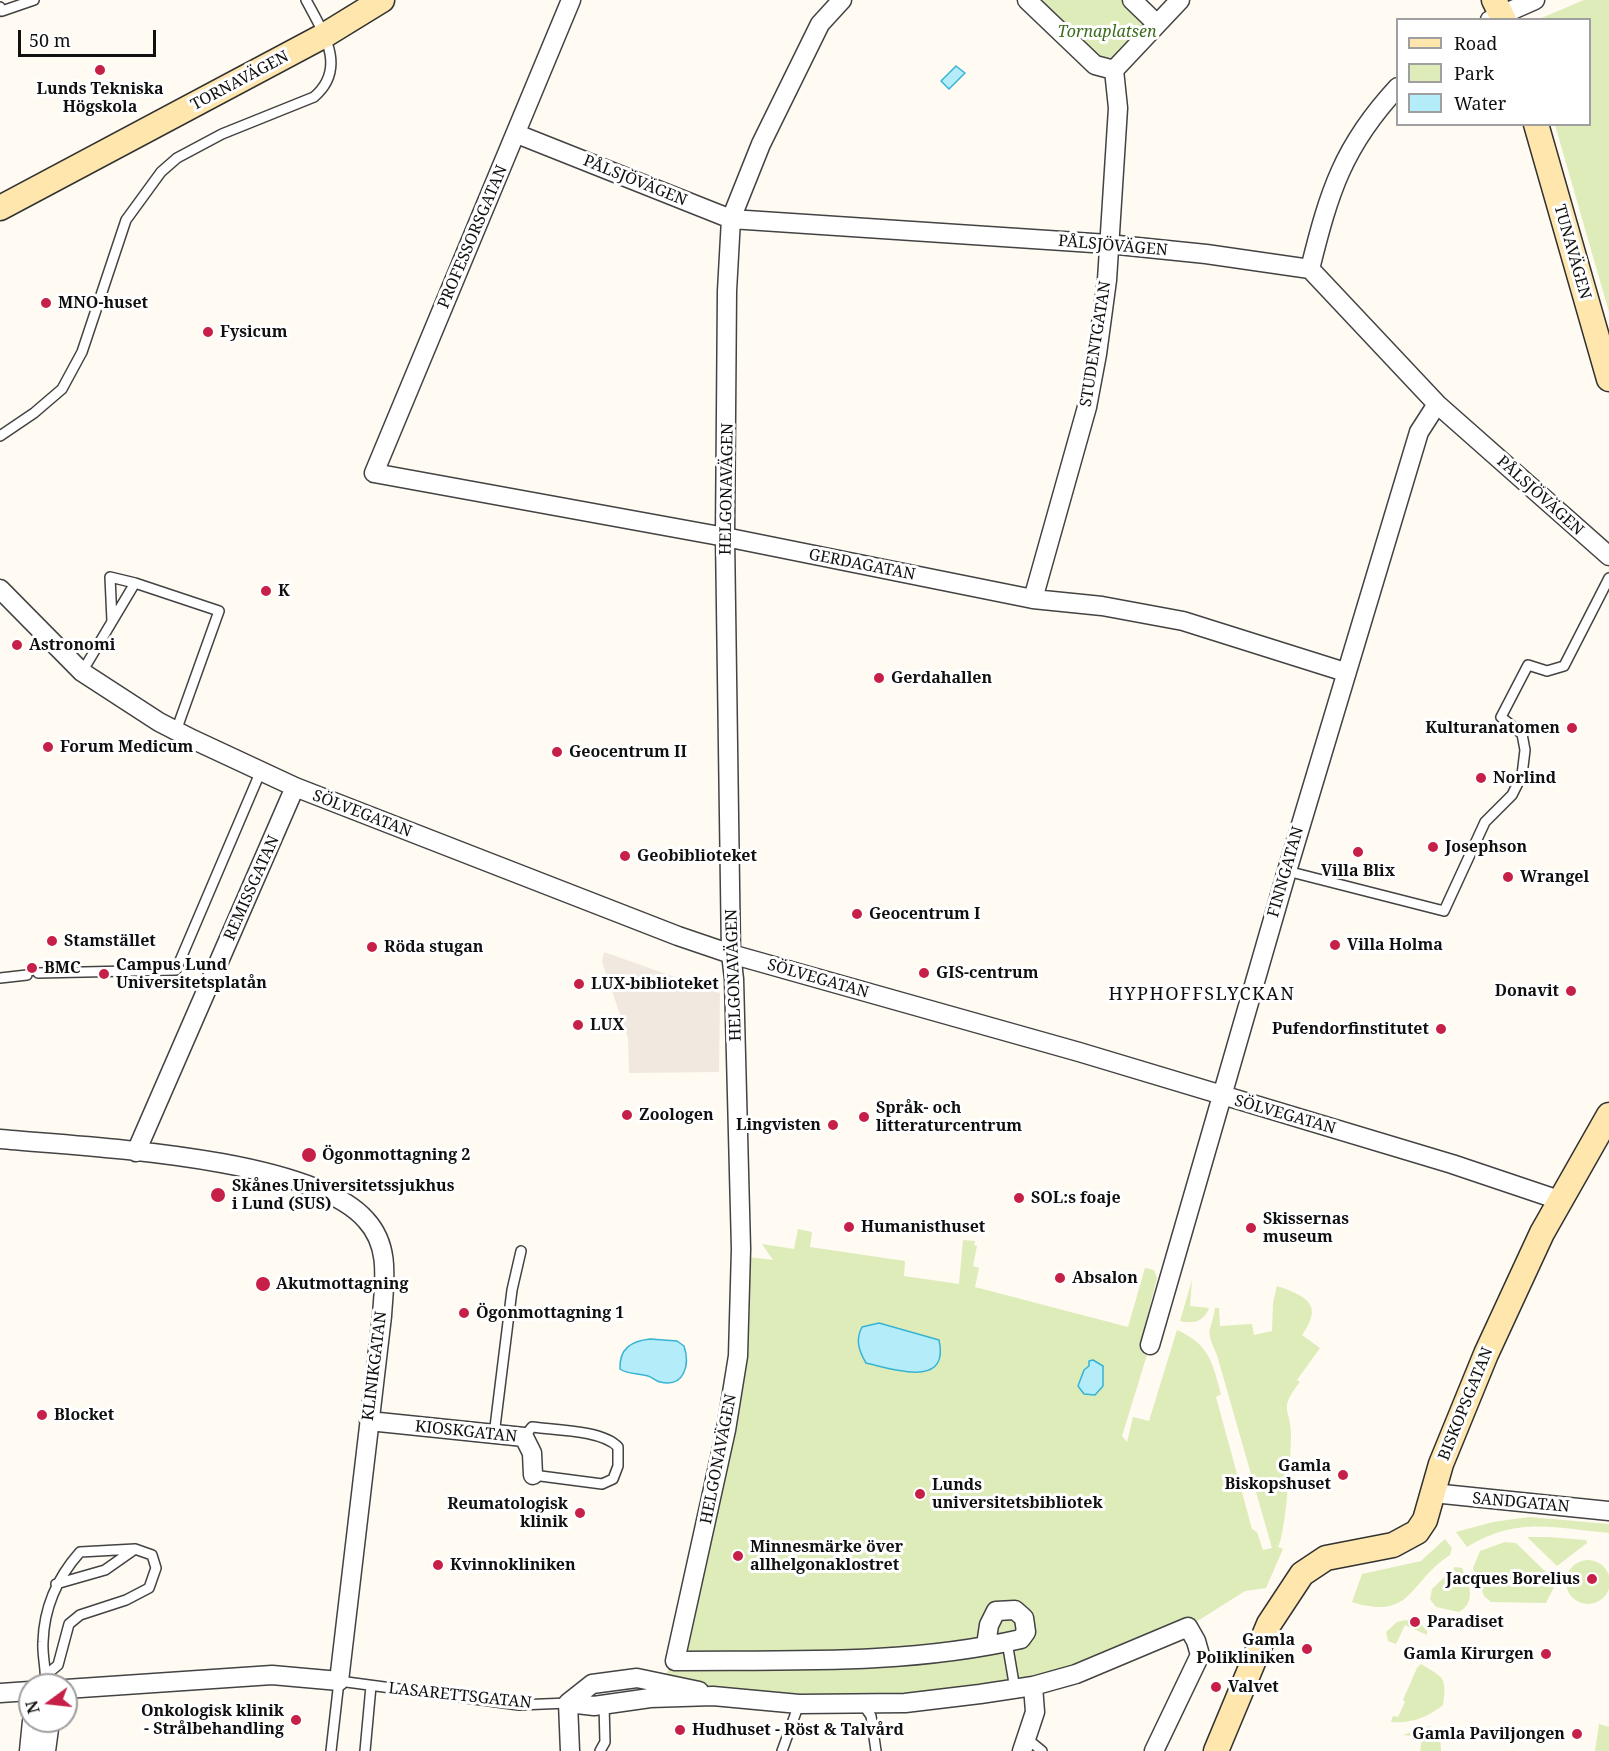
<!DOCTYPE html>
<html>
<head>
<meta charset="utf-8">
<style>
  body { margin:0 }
  #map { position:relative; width:1609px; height:1751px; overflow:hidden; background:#fffaf2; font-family:"Noto Serif",serif }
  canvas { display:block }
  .legend { position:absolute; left:1396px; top:18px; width:195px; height:108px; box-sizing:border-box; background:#fff; border:2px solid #9f9f9f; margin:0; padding:8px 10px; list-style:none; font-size:18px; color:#101010 }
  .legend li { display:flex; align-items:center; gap:12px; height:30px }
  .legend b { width:30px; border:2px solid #9f9f9f }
  .north { position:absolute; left:18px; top:1673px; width:60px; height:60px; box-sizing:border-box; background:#fff; border:2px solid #9f9f9f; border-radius:50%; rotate:255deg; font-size:16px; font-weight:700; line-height:24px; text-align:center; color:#101010 }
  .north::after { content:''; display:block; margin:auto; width:21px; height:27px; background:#c72048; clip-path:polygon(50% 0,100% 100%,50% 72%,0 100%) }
  .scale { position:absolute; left:18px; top:30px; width:138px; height:27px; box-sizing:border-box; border:3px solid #101010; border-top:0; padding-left:8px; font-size:18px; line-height:21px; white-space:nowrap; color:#101010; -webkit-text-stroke:4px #fff; paint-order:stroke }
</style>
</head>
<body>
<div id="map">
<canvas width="1609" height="1751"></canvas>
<ul class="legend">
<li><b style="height:8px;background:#ffe6ad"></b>Road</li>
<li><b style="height:16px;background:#ddecb9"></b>Park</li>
<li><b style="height:16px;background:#b4ecf9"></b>Water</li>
</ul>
<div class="north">N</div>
<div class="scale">50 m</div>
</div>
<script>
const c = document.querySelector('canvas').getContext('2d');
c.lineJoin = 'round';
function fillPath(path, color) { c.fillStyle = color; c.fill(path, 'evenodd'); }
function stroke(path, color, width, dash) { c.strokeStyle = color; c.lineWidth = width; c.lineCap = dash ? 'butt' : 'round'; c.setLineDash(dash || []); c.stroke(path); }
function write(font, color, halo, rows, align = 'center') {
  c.font = font + ' "Noto Serif",serif'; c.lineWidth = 6; c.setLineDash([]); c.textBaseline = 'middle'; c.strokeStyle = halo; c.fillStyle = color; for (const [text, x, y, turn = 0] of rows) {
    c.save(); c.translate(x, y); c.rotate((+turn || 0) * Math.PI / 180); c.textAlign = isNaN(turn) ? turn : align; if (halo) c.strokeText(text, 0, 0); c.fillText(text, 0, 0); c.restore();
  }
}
fillPath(new Path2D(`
  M 1027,0 L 1132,0 L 1157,24 L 1114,70 Z
  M 1584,0 L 1609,0 L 1609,312 L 1555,125 L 1590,124 L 1590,20 L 1539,19 Z
  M 798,1229 L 812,1232 L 810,1247 L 905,1261 L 904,1276 L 959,1284 L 963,1240 L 975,1241 L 974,1245 L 977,1246 L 973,1266 L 979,1268 L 975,1287 L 1128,1327 L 1145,1268 L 1154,1270 L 1157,1278 L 1141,1342 L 1150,1345 L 1122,1436 L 1127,1442 L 1133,1417 L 1149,1421 L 1177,1330 C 1210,1345 1212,1362 1221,1394 L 1216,1397 L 1252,1529 L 1257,1532 L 1263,1550 L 1272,1548 L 1217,1355 C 1204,1326 1211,1335 1215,1308 L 1219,1308 L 1220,1326 L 1252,1324 L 1254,1335 L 1272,1331 L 1273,1303 L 1277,1286 C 1306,1296 1324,1304 1302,1335 L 1320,1348 L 1297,1380 L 1300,1382 C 1278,1410 1290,1407 1291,1434 C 1291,1453 1286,1534 1278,1547 L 1283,1549 L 1266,1588 L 1245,1591 L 1188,1627 L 1148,1645 L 980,1694 L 650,1698 L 675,1661 L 718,1466 L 741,1256 L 773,1260 L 762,1244 L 794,1249 Z
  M 1192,1280 L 1190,1306 L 1209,1308 C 1204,1322 1193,1324 1180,1321 Z
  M 1529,1517 L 1609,1524 L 1609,1533 C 1555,1528 1517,1516 1467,1547 L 1456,1532 L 1493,1522 Z
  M 1548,1537 L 1586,1540 L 1587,1543 L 1557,1566 L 1527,1537 Z
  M 1445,1539 L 1452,1548 L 1450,1555 C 1408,1582 1413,1621 1352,1602 L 1362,1574 L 1421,1561 Z
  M 1505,1542 L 1516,1543 L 1553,1579 L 1554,1587 L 1546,1603 L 1491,1602 L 1484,1596 L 1473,1568 L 1480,1551 Z
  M1566 1582a22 22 0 1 1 44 0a22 22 0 1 1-44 0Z
  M 1455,1567 L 1462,1568 C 1469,1583 1477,1602 1459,1612 L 1436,1607 L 1430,1599 L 1432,1589 Z
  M 1406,1620 L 1421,1625 L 1427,1630 L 1427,1635 L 1405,1625 L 1396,1644 L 1388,1641 L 1386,1632 L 1397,1622 Z
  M 1421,1664 C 1444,1678 1447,1677 1443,1705 C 1428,1717 1410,1724 1391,1722 L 1393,1716 L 1398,1717 L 1405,1702 L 1403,1700 L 1417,1668 Z
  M 1599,1724 L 1609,1727 L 1609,1751 L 1595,1751 Z
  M 1429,1726 L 1440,1730 L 1441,1751 L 1420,1751 L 1422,1737 L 1403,1735 Z`), '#ddecb9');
fillPath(new Path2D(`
  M 604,952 L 720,993 L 719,1072 L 629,1073 L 628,1038 L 602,962 Z`), '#f1e9df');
const water = new Path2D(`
  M 956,66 L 965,73 L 949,89 L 941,81 Z
  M 879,1323 L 939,1340 C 950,1389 893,1369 866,1363 C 859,1351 855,1340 862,1327 Z
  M 650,1339 L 677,1341 L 684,1346 C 690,1364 685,1388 660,1382 C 655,1381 652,1377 648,1376 C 638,1373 629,1375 620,1369 C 619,1348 632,1341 650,1339 Z
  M 1093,1360 L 1103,1366 L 1103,1386 L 1095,1395 L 1084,1394 L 1078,1386 L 1084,1370 L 1089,1366 L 1089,1361 Z`);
fillPath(water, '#b4ecf9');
stroke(water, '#37b3d4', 1.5);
const lane = new Path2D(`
  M 0,7 L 2,11 L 34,0
  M 0,436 L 34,413 L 62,389 L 82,352 L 126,220 L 161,172 L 177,158 L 222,134 L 314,97 C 348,68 323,32 306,0
  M 112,621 L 110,577 L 135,583
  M 82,672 L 135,583 L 219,611 L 176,731
  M 1287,871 L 1444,911 L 1485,822 L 1512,795 L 1522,775 L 1525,750 L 1522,734 L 1501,717 L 1528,665 L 1547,671 L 1564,666 L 1609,578
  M 38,973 L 176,970 L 260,773
  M 0,978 L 27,975
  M 494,1435 L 512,1290 L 521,1251
  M 524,1437 L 532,1427 C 554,1430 603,1430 618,1447 L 618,1466 L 613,1479 L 602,1484 L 533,1475
  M 56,1584 L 105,1570 L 135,1549
  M 1007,1642 L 1015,1689
  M 45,1685 C 47,1671 42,1657 43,1642 C 44,1607 57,1578 80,1552 L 135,1549 L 152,1555 L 156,1568 L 149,1588 L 126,1600 L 80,1615 L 69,1624 L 58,1665 L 46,1675
  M 862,1703 L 871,1716 L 876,1751
  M 1026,1738 L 1042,1751
  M 331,1751 L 339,1681 L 519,1705 L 568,1703
  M 365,1751 L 371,1686
  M 600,1751 L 605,1742 L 604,1705
  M 782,1751 L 799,1704`);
const street = new Path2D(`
  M 571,0 L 374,473 L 725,537 L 1033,599 L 1102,606 L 1183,621 L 1345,672
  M 842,0 L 820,24 L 761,144 L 731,219 L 727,291 L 725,537 L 731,954 L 734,979 L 741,1249 L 738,1356 L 726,1430 L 675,1661 C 791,1660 907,1665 1021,1639 L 1026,1632 L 1024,1618 L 1015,1610 L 996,1611 L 989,1625 L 986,1645
  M 1027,0 L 1095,65 L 1114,70
  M 1132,0 L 1157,24
  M 1490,20 L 1535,0
  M 517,134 L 731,219 L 1108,244 L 1206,254 L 1310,269 L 1437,404 L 1609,556
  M 1310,269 C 1329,192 1343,146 1398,87
  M 0,589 L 82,672 L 159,722 L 192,739 L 295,787 L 678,936 L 731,954 L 1079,1052 L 1452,1164 L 1559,1200
  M 1033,599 L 1087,407 L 1097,354 L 1107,280 L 1118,108 L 1114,70 L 1180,0
  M 0,1139 C 85,1147 310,1156 366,1220 C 391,1247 384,1282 382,1316 L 339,1681 L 272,1675 L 66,1689
  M 136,1152 L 295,787
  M 1150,1345 L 1287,871 L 1419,432 L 1437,404
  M 369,1421 L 524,1437 L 532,1453 L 533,1475
  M 1433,1493 L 1609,1511
  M 0,1693 L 30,1691
  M 568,1703 L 594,1706 L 650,1698 L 713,1696 L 799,1704 L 905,1703 L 980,1694 L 1033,1686 L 1076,1674 L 1188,1627 L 1196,1641 L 1200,1655 L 1154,1751
  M 568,1703 L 592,1684 L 637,1678 L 699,1691
  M 568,1703 L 570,1751
  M 29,1751 L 32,1721
  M 46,1751 L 50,1721
  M 1022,1751 L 1035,1712 L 1033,1686`);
const secondary = new Path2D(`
  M 1494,0 L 1504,20
  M 1536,124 L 1609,379
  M 0,208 L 325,35 L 382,0
  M 1216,1751 L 1269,1624 L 1302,1574 L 1326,1558 L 1393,1545 L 1417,1532 L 1425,1520 L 1441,1464 L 1486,1354 L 1542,1233 L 1609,1115`);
stroke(lane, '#434343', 12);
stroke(street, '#434343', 21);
stroke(secondary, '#323232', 27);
stroke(lane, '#fff', 9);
stroke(street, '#fff', 18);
stroke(secondary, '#ffe6ad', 24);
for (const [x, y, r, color] of [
  [100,70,6,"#c72048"],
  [46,303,6,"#c72048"],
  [208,332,6,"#c72048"],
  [266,591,6,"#c72048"],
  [17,645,6,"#c72048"],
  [879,678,6,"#c72048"],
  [1572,728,6,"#c72048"],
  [48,747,6,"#c72048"],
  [557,752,6,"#c72048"],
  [1481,778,6,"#c72048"],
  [1433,847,6,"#c72048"],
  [1358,852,6,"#c72048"],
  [625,856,6,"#c72048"],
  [1508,877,6,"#c72048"],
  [857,914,6,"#c72048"],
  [52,941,6,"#c72048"],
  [1335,945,6,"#c72048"],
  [372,947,6,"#c72048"],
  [32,968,6,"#c72048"],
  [924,973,6,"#c72048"],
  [104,974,6,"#c72048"],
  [579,984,6,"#c72048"],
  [1571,991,6,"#c72048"],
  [578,1025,6,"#c72048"],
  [1441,1029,6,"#c72048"],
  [627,1115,6,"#c72048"],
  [864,1117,6,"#c72048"],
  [833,1125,6,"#c72048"],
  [309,1155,8,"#c72048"],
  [218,1195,8,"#c72048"],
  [1019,1198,6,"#c72048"],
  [849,1227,6,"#c72048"],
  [1251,1228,6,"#c72048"],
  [1060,1278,6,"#c72048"],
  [263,1284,8,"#c72048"],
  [464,1313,6,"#c72048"],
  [42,1415,6,"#c72048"],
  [1343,1475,6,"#c72048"],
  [920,1494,6,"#c72048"],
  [580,1513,6,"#c72048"],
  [738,1556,6,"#c72048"],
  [438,1565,6,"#c72048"],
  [1592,1579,6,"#c72048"],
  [1415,1622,6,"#c72048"],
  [1307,1649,6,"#c72048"],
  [1546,1654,6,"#c72048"],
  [1216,1687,6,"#c72048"],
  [296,1720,6,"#c72048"],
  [680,1730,6,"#c72048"],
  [1577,1734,6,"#c72048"]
]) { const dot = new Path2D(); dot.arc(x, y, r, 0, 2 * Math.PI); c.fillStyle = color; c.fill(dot); stroke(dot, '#fff', 2); }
write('italic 16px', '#3b6c1c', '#fff', [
  ["Tornaplatsen",1107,32]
]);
write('16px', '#101010', '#fff', [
  ["TORNAVÄGEN",240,81,-28],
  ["PÅLSJÖVÄGEN",635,181,22],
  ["PROFESSORSGATAN",473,237,-67],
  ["PÅLSJÖVÄGEN",1113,246,5],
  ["TUNAVÄGEN",1572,252,74],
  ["STUDENTGATAN",1096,344,-81],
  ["HELGONAVÄGEN",727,489,-89],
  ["PÅLSJÖVÄGEN",1540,496,42],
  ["GERDAGATAN",862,565,11],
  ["SÖLVEGATAN",362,814,21],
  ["FINNGATAN",1286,872,-74],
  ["REMISSGATAN",252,888,-66],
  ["HELGONAVÄGEN",734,975,-92],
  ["SÖLVEGATAN",818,979,16],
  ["SÖLVEGATAN",1285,1115,16],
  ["KLINIKGATAN",375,1366,-83],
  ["BISKOPSGATAN",1466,1404,-68],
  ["KIOSKGATAN",466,1432,6],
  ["HELGONAVÄGEN",719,1459,-79],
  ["SANDGATAN",1521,1503,5],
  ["LASARETTSGATAN",460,1696,6]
]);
write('bold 16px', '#101010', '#fff', [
  ["Lunds Tekniska",100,89,"center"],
  ["Högskola",100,107,"center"],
  ["MNO-huset",58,303],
  ["Fysicum",220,332],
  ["K",278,591],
  ["Astronomi",29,645],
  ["Gerdahallen",891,678],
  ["Kulturanatomen",1560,728,"right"],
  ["Forum Medicum",60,747],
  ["Geocentrum II",569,752],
  ["Norlind",1493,778],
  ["Josephson",1445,847],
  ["Geobiblioteket",637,856],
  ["Villa Blix",1358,871,"center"],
  ["Wrangel",1520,877],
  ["Geocentrum I",869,914],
  ["Stamstället",64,941],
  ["Villa Holma",1347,945],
  ["Röda stugan",384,947],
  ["Campus Lund",116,965],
  ["Universitetsplatån",116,983],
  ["BMC",44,968],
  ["GIS-centrum",936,973],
  ["LUX-biblioteket",591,984],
  ["Donavit",1559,991,"right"],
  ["LUX",590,1025],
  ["Pufendorfinstitutet",1429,1029,"right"],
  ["Språk- och",876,1108],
  ["litteraturcentrum",876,1126],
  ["Zoologen",639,1115],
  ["Lingvisten",821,1125,"right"],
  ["Ögonmottagning 2",322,1155],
  ["Skånes Universitetssjukhus",232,1186],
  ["i Lund (SUS)",232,1204],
  ["SOL:s foaje",1031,1198],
  ["Skissernas",1263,1219],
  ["museum",1263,1237],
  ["Humanisthuset",861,1227],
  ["Absalon",1072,1278],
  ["Akutmottagning",276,1284],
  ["Ögonmottagning 1",476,1313],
  ["Blocket",54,1415],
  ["Gamla",1331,1466,"right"],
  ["Biskopshuset",1331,1484,"right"],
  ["Lunds",932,1485],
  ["universitetsbibliotek",932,1503],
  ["Reumatologisk",568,1504,"right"],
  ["klinik",568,1522,"right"],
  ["Minnesmärke över",750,1547],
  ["allhelgonaklostret",750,1565],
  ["Kvinnokliniken",450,1565],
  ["Jacques Borelius",1580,1579,"right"],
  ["Paradiset",1427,1622],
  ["Gamla",1295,1640,"right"],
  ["Polikliniken",1295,1658,"right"],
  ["Gamla Kirurgen",1534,1654,"right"],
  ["Valvet",1228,1687],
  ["Onkologisk klinik",284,1711,"right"],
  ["- Strålbehandling",284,1729,"right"],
  ["Hudhuset - Röst & Talvård",692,1730],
  ["Gamla Paviljongen",1565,1734,"right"]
], 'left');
c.letterSpacing = '1.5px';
write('18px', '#101010', '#fff', [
  ["HYPHOFFSLYCKAN",1202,995]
]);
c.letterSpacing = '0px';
</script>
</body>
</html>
